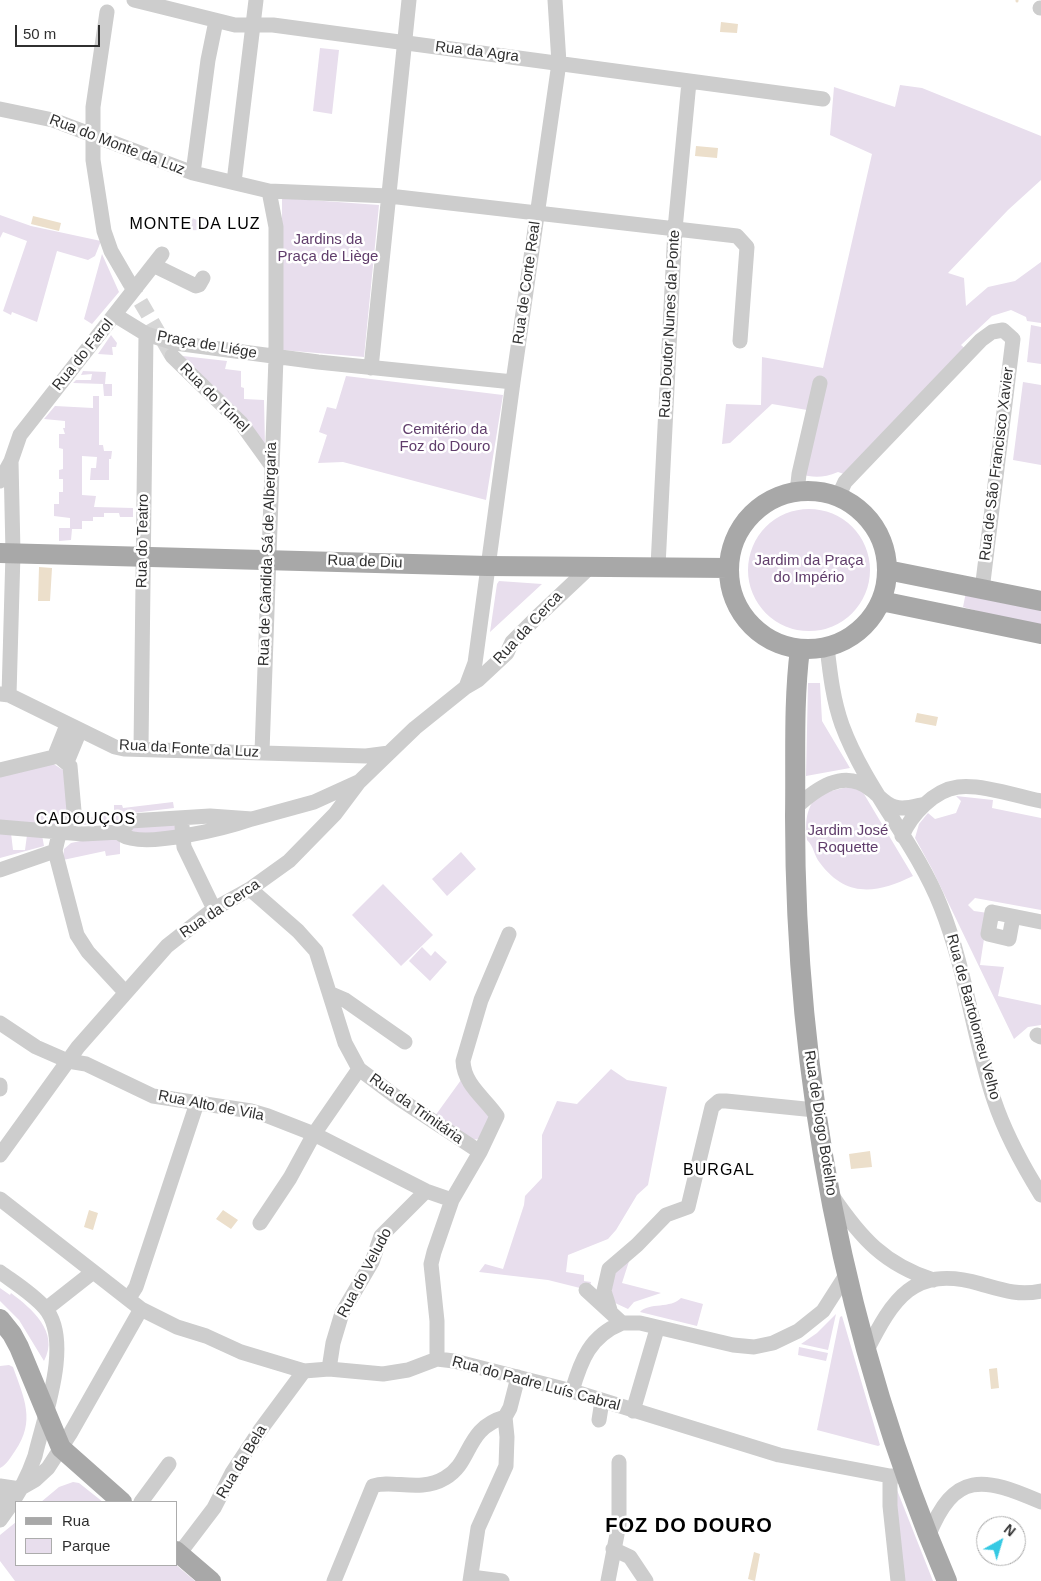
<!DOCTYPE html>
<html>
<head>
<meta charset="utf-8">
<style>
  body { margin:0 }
  #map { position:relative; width:1041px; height:1581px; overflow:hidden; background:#fff; font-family:Helvetica,sans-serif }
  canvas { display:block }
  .legend { position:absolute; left:15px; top:1501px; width:162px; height:65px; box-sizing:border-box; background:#fff; border:1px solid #acacac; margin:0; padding:6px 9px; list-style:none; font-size:15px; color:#303030 }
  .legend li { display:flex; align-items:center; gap:10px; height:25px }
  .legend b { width:25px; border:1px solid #acacac }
  .north { position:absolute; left:976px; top:1516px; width:50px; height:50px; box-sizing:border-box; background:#fff; border:1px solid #acacac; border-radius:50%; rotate:39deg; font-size:14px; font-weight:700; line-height:20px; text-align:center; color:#303030 }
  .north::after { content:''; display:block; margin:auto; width:18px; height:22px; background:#35c9e3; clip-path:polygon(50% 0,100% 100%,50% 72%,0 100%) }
  .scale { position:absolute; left:15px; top:25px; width:85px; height:22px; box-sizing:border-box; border:2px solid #303030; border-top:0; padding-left:6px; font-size:15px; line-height:18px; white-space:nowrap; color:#303030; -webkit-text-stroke:4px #fff; paint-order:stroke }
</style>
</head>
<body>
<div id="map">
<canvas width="1041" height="1581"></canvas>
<ul class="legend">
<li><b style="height:6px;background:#a8a8a8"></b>Rua</li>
<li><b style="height:14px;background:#e8deed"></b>Parque</li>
</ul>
<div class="north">N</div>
<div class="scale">50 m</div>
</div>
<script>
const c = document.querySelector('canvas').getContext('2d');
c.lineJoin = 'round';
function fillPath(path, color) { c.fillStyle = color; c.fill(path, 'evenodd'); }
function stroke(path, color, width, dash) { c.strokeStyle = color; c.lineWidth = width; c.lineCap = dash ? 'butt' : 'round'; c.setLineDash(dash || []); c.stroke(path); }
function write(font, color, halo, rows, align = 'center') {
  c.font = font + ' Helvetica,sans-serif'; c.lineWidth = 5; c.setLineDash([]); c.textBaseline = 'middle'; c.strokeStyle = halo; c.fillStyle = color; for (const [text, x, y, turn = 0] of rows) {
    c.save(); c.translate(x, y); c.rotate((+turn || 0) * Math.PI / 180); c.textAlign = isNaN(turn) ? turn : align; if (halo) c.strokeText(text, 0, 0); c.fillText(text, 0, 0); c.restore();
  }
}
fillPath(new Path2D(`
  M 320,48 L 339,50 L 332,114 L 313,111 Z
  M 900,85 L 922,88 L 1041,136 L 1041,180 L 1008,210 L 948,273 L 964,278 L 966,306 L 988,287 L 1015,281 L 1041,262 L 1041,323 L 1027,321 L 1026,317 L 1011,310 L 992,316 L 961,345 L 968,351 L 850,476 L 838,472 C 823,478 814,478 799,474 L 813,411 L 772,404 L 730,443 L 722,444 L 726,404 L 761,405 L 762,357 L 823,368 L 872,154 L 830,135 L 834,87 L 895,107 Z
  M 282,198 L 379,205 L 364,357 L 282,350 Z
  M 0,215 L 31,226 L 101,241 L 95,256 L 88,260 L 57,251 L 37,322 L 12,312 L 11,315 L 3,311 L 27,241 L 3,232 L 0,238 Z
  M 186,215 L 205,224 L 206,226 C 196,233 190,231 182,224 Z
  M 102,254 L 119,292 L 92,324 L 84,319 Z
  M 1031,325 L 1041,327 L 1041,364 L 1027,362 Z
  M 111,335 L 117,343 L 116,347 L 112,347 L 113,355 L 98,354 Z
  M 174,355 L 227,361 L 225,369 L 241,371 L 241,387 L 244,388 L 244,399 L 264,400 L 265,446 Z
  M 83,371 L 106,372 L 105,384 L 112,384 L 112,396 L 104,396 L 103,384 L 73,383 L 76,380 L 91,380 L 92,374 L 81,375 Z
  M 346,376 L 503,395 L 486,500 L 343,462 L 318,463 L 327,435 L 319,432 L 327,407 L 336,409 Z
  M 1023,382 L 1041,385 L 1041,465 L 1013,460 Z
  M 93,396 L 99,396 L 99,445 L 103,445 L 104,451 L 112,451 L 111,459 L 109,459 L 109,480 L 90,480 L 91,468 L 96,468 L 97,457 L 82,456 L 82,495 L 96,496 L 94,507 L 133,508 L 133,517 L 120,517 L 119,513 L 104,513 L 104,517 L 93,517 L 93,521 L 82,521 L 82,529 L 72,529 L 71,540 L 59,541 L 59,528 L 70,528 L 70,518 L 54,516 L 54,504 L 59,504 L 59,492 L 63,492 L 63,479 L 59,479 L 59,470 L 63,469 L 63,449 L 59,448 L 59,434 L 65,434 L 63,428 L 65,428 L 65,421 L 44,419 L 55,406 L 93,408 Z
  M748 570a61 61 0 1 1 122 0a61 61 0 1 1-122 0Z
  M 499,581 L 542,584 L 490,632 L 497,584 Z
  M 966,592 L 1041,607 L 1041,629 L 963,607 Z
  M 808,683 L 820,683 L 822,721 L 850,768 L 806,776 Z
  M 49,761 L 66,772 C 68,795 76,810 55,825 L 0,820 L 0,776 Z
  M 848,787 L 861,789 L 913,876 C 878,893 847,899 820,863 C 814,856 814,846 807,840 C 805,821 806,809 818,794 Z
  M 956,796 L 993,800 L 992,808 L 1041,818 L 1041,910 L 975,898 L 968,905 L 974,911 L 988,913 L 980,965 L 1004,967 L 998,996 L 1041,1005 L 1041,1025 L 1028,1027 L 1014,1039 L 932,869 L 915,838 L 919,824 L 928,813 L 935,819 L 956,813 L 961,801 Z
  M 173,802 L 174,808 L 125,814 L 116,823 L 80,825 L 79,821 L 83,818 L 114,815 L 114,805 L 122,805 L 123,808 Z
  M 172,820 L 176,829 L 173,832 L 133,834 L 131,827 Z
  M 0,831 L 42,835 L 44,846 L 0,858 ZM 11,833 L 27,835 L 25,850 L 13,850 Z
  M 85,840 L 117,840 L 120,842 L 120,854 L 106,856 L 105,851 L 63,860 L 64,849 L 71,843 Z
  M 461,852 L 476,869 L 447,896 L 432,879 Z
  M 383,884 L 433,935 L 401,966 L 352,915 Z
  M 422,947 L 431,956 L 435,951 L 447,962 L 430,981 L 409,961 Z
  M 611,1069 L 627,1080 L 667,1087 L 648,1185 L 637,1195 L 616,1230 L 608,1239 L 568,1255 L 566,1272 L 584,1275 L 584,1281 L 591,1282 L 590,1287 L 580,1288 L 548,1280 L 479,1272 L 485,1264 L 503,1269 L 524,1205 L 525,1196 L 542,1178 L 542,1135 L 557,1101 L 577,1104 Z
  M 461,1080 L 487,1112 L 490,1121 L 479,1139 L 471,1140 L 435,1116 Z
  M 631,1255 L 622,1283 L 661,1293 L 634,1302 L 628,1309 L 613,1302 L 611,1295 L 615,1267 Z
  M 0,1288 L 10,1295 L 11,1293 C 31,1308 60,1332 44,1361 L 19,1320 L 0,1301 Z
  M 681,1298 L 703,1304 L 697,1326 L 640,1312 C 649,1302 671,1309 681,1298 Z
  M 836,1314 L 828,1350 L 801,1344 L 817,1333 Z
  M 842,1316 L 880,1445 L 878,1446 L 817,1430 L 840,1317 Z
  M 799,1347 L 828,1353 L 826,1361 L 798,1355 Z
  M 9,1365 L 13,1367 C 24,1398 36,1421 15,1451 C 11,1457 6,1465 0,1468 L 0,1366 Z
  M 73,1482 L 79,1483 L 103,1502 L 41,1502 L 59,1487 Z
  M 895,1485 L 933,1581 L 904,1581 Z
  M 16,1522 L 16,1565 L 176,1565 L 195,1581 L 15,1581 L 0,1561 L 0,1535 Z`), '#e8deed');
fillPath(new Path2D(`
  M 721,22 L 738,24 L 737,33 L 720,32 Z
  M 696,146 L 718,148 L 717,158 L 695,156 Z
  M 33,216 L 61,223 L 59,231 L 31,224 Z
  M 39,567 L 52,568 L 50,601 L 38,601 Z
  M 917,713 L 938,717 L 936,726 L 915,722 Z
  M 870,1151 L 872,1167 L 851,1169 L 849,1154 Z
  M 89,1210 L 98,1213 L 93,1230 L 84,1227 Z
  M 223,1210 L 238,1220 L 231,1229 L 216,1219 Z
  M 997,1368 L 999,1388 L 991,1389 L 989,1369 Z
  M 754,1552 L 760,1554 L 755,1581 L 748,1579 Z`), '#ecdfcb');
stroke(new Path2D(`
  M 1017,0 L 1017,1`), '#ecdfcb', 3);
stroke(new Path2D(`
  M 129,282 L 172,356`), '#d6d6d6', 15, [15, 8]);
stroke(new Path2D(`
  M 134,0 L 235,25 L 273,25 L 823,99
  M 1040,8 L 1041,8
  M 107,12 L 93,107 L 93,160 L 104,231 L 111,251 L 129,282
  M 0,109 L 53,120 L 193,173 L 269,191 L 389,196 L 737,236 L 747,247 L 740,341
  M 193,173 L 208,60 L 216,21
  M 234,182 L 256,0
  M 153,265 L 196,286 L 199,285 L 203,278
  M 115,315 L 146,334 L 175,343 L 318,362 L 513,382
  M 172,356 L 241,423 L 272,466
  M 371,368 L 409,0
  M 0,481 L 11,461 L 20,435 L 162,254
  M 797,492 L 799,474 L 820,383
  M 838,497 L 845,482 L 981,340 L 992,332 L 1003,330 L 1013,339 L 982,590
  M 658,566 L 675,229 L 689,82
  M 827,647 C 830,673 833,700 842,725 C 866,790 916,843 941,907 C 966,970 973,1037 994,1100 C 1005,1133 1023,1166 1041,1195
  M 466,687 L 475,663 L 513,382 L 559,63 L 555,0
  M 0,694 L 9,695 L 115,747 L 124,749 L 366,756 L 389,753
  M 9,695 L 13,553 L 11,461
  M 141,748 L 146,334
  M 262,752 L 276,357 L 276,227 L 269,191
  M 55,755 L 65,730 L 74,728 L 79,733 L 67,762
  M 0,770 L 58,756 L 70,766 L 74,811 L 59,834 L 55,851 L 0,870
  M 795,808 C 816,789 843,768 870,789 C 879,795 884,804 895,807 C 905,810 915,806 925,804
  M 210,816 L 252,819 C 226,828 144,849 122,835 L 121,832 L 130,821 Z
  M 252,819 L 314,802 L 358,782
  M 182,826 L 184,847 L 214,909
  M 0,827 L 83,834 L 121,832
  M 902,836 C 911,815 934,790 958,787 C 981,784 1017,796 1041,801
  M 55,851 L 77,935 L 88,952 L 125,992
  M 250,889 L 298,931 L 316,951 L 345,1043 L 359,1069 L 395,1096 L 480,1152
  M 1013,917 L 1009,939 L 988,934 L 992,912 L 1041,922
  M 331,994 L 345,1000 L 405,1042
  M 0,1023 L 36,1047 L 68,1061 L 86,1064 L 153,1096 L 251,1111 L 268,1116 L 314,1134 L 426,1191 L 452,1200
  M 1037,1035 L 1041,1037
  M 0,1085 L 0,1089
  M 0,1155 L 78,1047 L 167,946 L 214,909 L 250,889 L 289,861 L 335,814 L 359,782 L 389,753 L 415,728 L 466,687 L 478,680 L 507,653 L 512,642 L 538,616 L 590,567
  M 833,1197 C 861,1238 884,1264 933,1280
  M 0,1199 L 141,1309 L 177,1327 L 206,1336 L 241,1352 L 304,1371 L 329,1369 L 383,1374 L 408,1370 L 437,1359 L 454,1361 L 572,1391 L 779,1455 L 890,1476 L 905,1476
  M 260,1223 L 290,1178 L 314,1134 L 359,1069
  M 0,1272 C 15,1283 33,1294 45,1308 C 73,1341 44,1417 35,1456 C 27,1479 15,1501 0,1520
  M 586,1290 L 622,1323 L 640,1323 L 733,1345 L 754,1347 L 773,1343 L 798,1331 L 823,1311 L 846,1275
  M 129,1298 L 136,1287 L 197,1103
  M 46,1309 L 93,1272
  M 610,1310 L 604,1291 L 609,1269 L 637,1245 L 666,1215 L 688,1207 L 712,1107 L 719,1101 L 726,1101 L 815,1110
  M 866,1352 C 893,1299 913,1264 981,1284 C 1002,1290 1019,1296 1041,1291
  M 437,1359 L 437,1321 L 431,1264 L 434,1252 L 452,1200 L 480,1152 L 497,1116 C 485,1098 464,1085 463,1061 L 481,1000 L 509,934
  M 329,1369 L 333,1343 L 342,1313 L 372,1262 L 381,1236 L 426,1191
  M 572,1391 C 581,1360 590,1336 622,1323
  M 633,1411 L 657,1329
  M 505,1417 L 510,1408 L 518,1377
  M 599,1420 L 602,1401
  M 890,1476 L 890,1506 L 898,1581
  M 0,1486 L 20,1489
  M 0,1500 L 35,1480 L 48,1468 L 70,1434 L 141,1309
  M 141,1502 L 169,1464
  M 928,1537 C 954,1470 984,1477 1041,1502
  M 613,1549 L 630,1557 L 646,1581
  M 179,1554 L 214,1508 L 232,1473 L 261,1429 L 304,1371
  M 471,1577 L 502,1581
  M 334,1581 L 373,1486 C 392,1479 420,1493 445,1478 C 473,1462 464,1429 505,1417
  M 470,1581 L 478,1528 L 506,1466 L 507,1437 L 505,1417
  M 608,1581 L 619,1524 L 619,1462`), '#cdcdcd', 15);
stroke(new Path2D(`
  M729 570a79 79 0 1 1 158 0a79 79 0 1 1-158 0Z
  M 0,553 L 488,566 L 729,568
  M 887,570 L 1041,601
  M 881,601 L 1041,634
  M 800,649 C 793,704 796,760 795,816 C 795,1078 844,1340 947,1581
  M 0,1319 L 12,1334 L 19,1347 L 61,1448 L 122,1502
  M 176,1551 L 211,1581`), '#a8a8a8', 20);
write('15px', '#303030', '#fff', [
  ["Rua da Agra",477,52,7],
  ["Rua do Monte da Luz",117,145,21],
  ["Rua de Corte Real",527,283,-82],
  ["Rua Doutor Nunes da Ponte",670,324,-87],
  ["Praça de Liége",207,345,10],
  ["Rua do Farol",83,355,-51],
  ["Rua do Túnel",214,398,45],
  ["Rua de São Francisco Xavier",997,464,-83],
  ["Rua do Teatro",143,541,-89],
  ["Rua de Cândida Sá de Albergaria",268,554,-88],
  ["Rua de Diu",365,562,2],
  ["Rua da Cerca",528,628,-47],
  ["Rua da Fonte da Luz",189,749,3],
  ["Rua da Cerca",220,909,-34],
  ["Rua de Bartolomeu Velho",973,1017,75],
  ["Rua Alto de Vila",211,1106,11],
  ["Rua da Trinitária",416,1109,35],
  ["Rua de Diogo Botelho",820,1123,81],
  ["Rua do Veludo",365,1273,-62],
  ["Rua do Padre Luís Cabral",536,1384,15],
  ["Rua da Bela",242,1462,-59]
]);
write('15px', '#603d6b', '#fff', [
  ["Jardins da",328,240],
  ["Praça de Liège",328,257],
  ["Cemitério da",445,430],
  ["Foz do Douro",445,447],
  ["Jardim da Praça",809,561],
  ["do Império",809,578],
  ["Jardim José",848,831],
  ["Roquette",848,848]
]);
c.letterSpacing = '1px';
write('16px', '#000', '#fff', [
  ["MONTE DA LUZ",195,225],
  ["CADOUÇOS",86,820],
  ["BURGAL",719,1171]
]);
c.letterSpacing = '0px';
c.letterSpacing = '1px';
write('bold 20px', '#000', '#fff', [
  ["FOZ DO DOURO",689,1526]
]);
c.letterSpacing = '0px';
</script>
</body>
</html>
